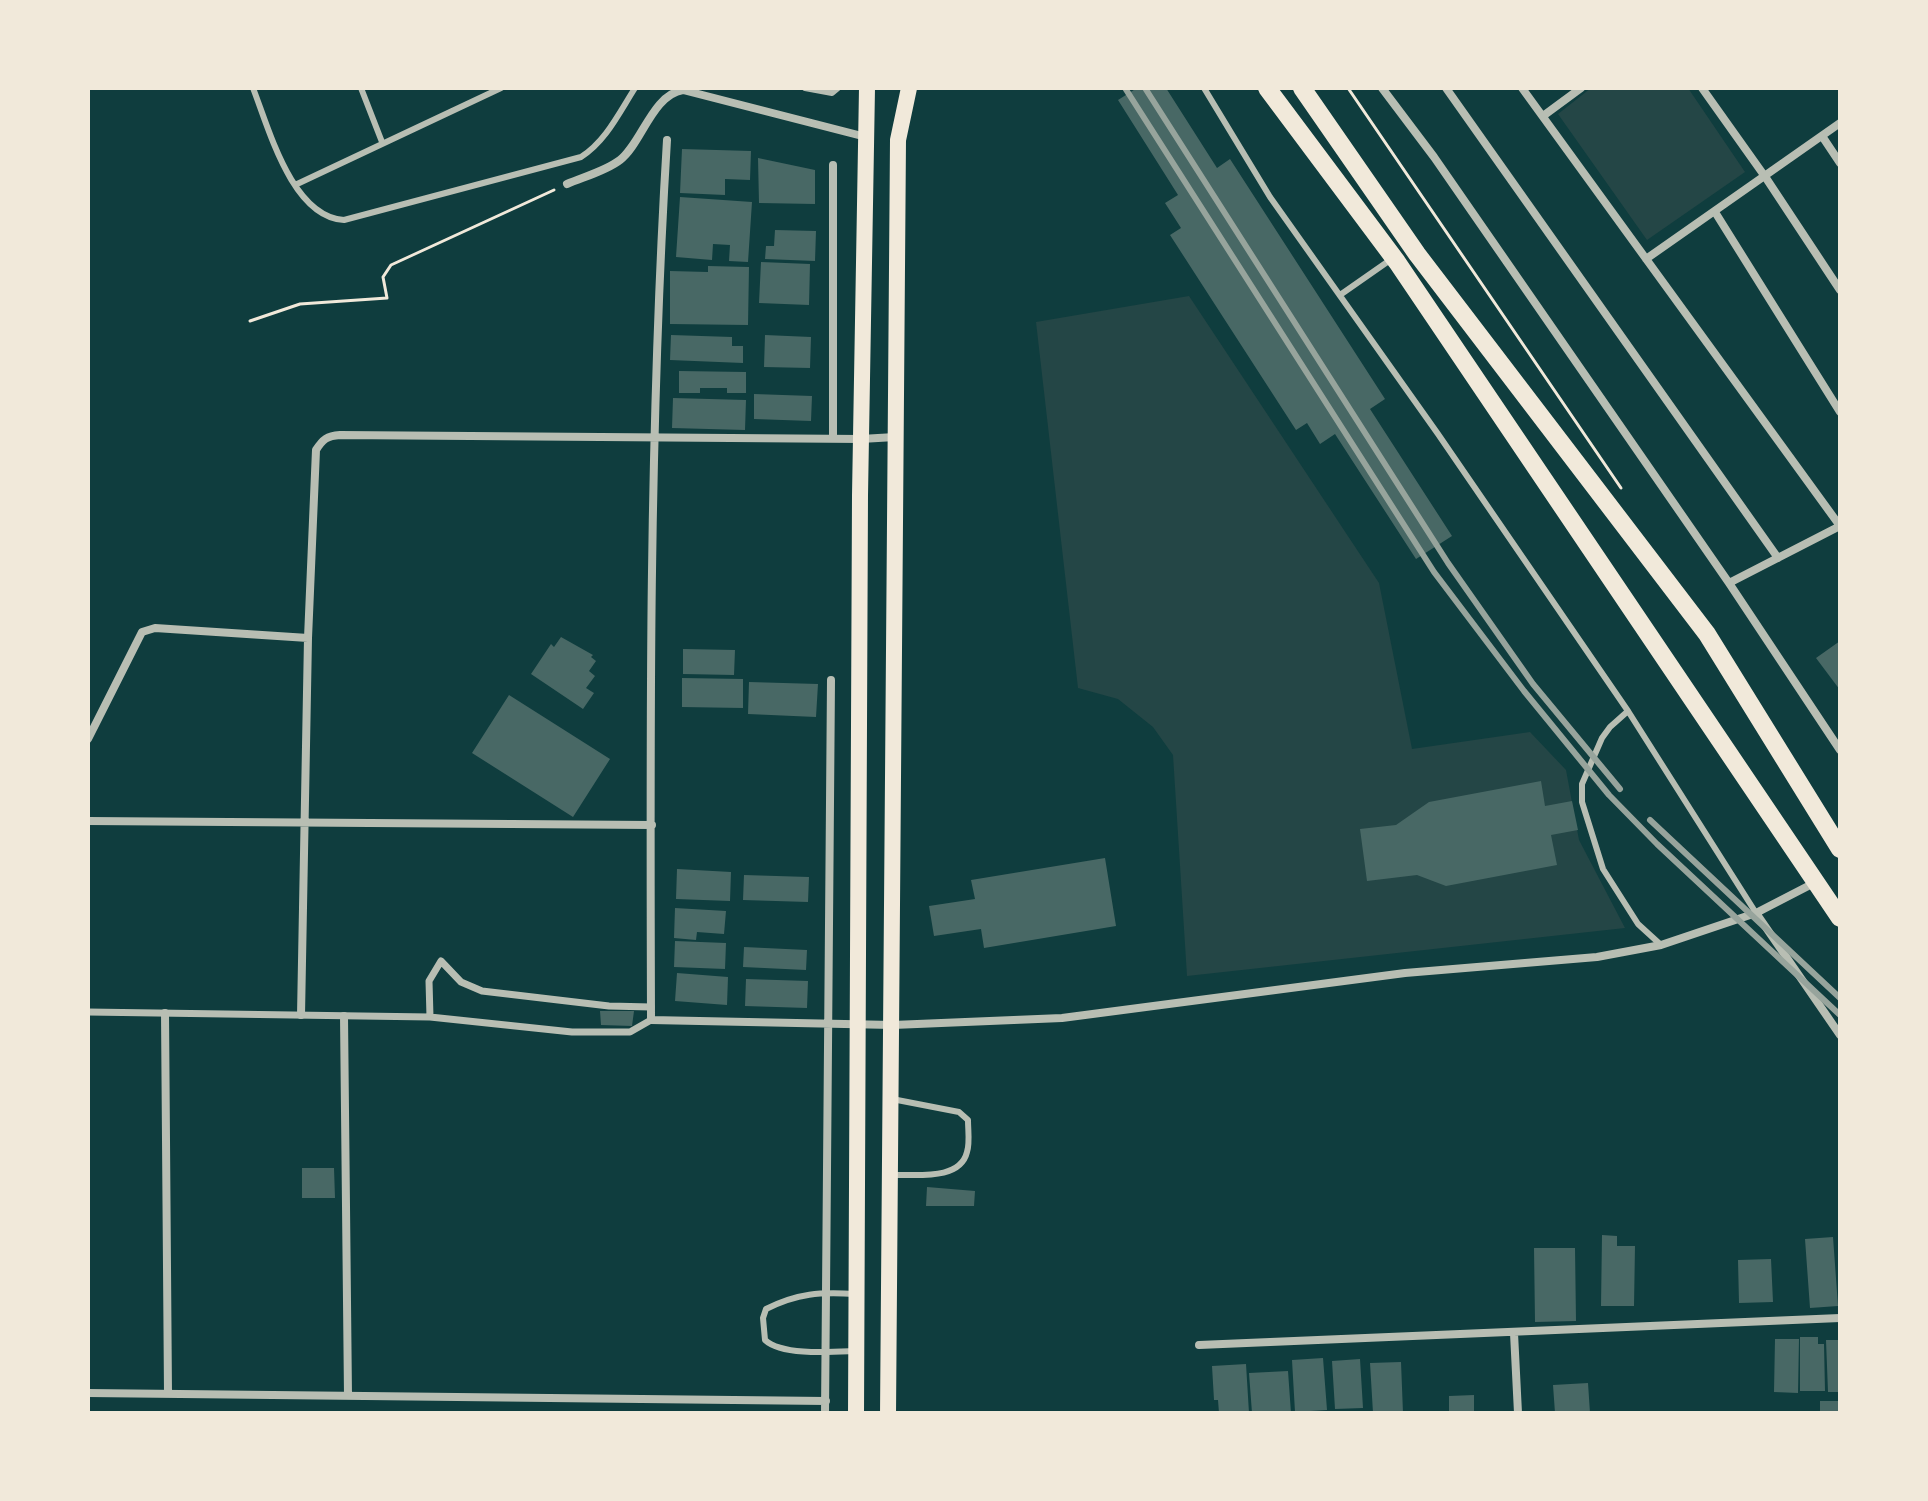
<!DOCTYPE html>
<html>
<head>
<meta charset="utf-8">
<style>
  body { margin:0 }
  #map { position:relative; width:1928px; height:1501px; overflow:hidden; background:#0f3d3e; font-family:Signika,sans-serif }
  canvas { display:block }
  .frame { position:absolute; inset:0; border:90px solid #f1e9da; pointer-events:none }
</style>
</head>
<body>
<div id="map">
<canvas width="1928" height="1501"></canvas>
<div class="frame"></div>
</div>
<script>
const c = document.querySelector('canvas').getContext('2d');
c.lineJoin = 'round';
function fillPath(path, color) { c.fillStyle = color; c.fill(path, 'evenodd'); }
function stroke(path, color, width, dash) { c.strokeStyle = color; c.lineWidth = width; c.lineCap = dash ? 'butt' : 'round'; c.setLineDash(dash || []); c.stroke(path); }
fillPath(new Path2D(`
  M 1591,88 L 1688,88 L 1745,172 L 1647,240 L 1558,114 Z
  M 1189,296 L 1379,583 L 1412,749 L 1530,732 L 1566,770 L 1579,840 L 1625,928 L 1187,976 L 1173,755 L 1153,727 L 1118,699 L 1078,688 L 1036,322 Z`), '#244646');
fillPath(new Path2D(`
  M 1137,88 L 1166,88 L 1217,168 L 1230,159 L 1385,399 L 1370,409 L 1452,536 L 1416,559 L 1335,434 L 1320,444 L 1307,423 L 1296,430 L 1170,235 L 1181,228 L 1165,203 L 1178,195 L 1118,100 Z
  M 682,149 L 751,151 L 750,180 L 725,179 L 725,195 L 680,193 Z
  M 758,158 L 815,170 L 815,204 L 759,203 Z
  M 680,197 L 752,202 L 748,262 L 729,261 L 730,245 L 713,244 L 712,260 L 676,257 Z
  M 775,230 L 816,231 L 815,261 L 765,259 L 766,246 L 774,246 Z
  M 761,262 L 810,264 L 809,305 L 759,303 Z
  M 708,266 L 749,267 L 748,325 L 670,324 L 670,271 L 708,272 Z
  M 671,335 L 732,337 L 732,346 L 743,346 L 743,363 L 670,360 Z
  M 765,335 L 811,337 L 810,368 L 764,367 Z
  M 679,371 L 746,372 L 746,393 L 727,393 L 727,388 L 700,388 L 700,393 L 679,393 Z
  M 754,394 L 812,396 L 811,421 L 754,419 Z
  M 673,398 L 746,400 L 745,430 L 672,428 Z
  M 561,637 L 593,655 L 591,657 L 596,661 L 589,671 L 595,676 L 586,688 L 594,693 L 583,709 L 531,674 L 551,644 L 554,647 Z
  M 1840,641 L 1840,690 L 1816,658 Z
  M 683,649 L 735,650 L 734,675 L 683,674 Z
  M 682,678 L 743,679 L 743,708 L 682,707 Z
  M 749,682 L 818,684 L 816,717 L 748,714 Z
  M 509,695 L 610,759 L 573,817 L 472,753 Z
  M 1541,781 L 1545,806 L 1572,801 L 1578,830 L 1551,835 L 1557,865 L 1446,886 L 1417,875 L 1367,881 L 1360,829 L 1396,825 L 1429,802 Z
  M 1105,858 L 1116,926 L 984,948 L 981,929 L 934,936 L 929,906 L 975,899 L 971,880 Z
  M 677,869 L 731,872 L 730,901 L 676,899 Z
  M 744,875 L 809,877 L 808,902 L 743,900 Z
  M 675,908 L 726,911 L 724,934 L 697,932 L 696,940 L 674,938 Z
  M 675,941 L 726,943 L 725,969 L 674,967 Z
  M 744,947 L 807,950 L 806,970 L 743,967 Z
  M 677,973 L 728,977 L 727,1005 L 675,1001 Z
  M 746,979 L 808,981 L 807,1008 L 745,1006 Z
  M 600,1011 L 634,1011 L 632,1026 L 601,1025 Z
  M 302,1168 L 334,1168 L 335,1198 L 302,1198 Z
  M 927,1187 L 975,1191 L 974,1206 L 926,1206 Z
  M 1602,1235 L 1617,1236 L 1617,1246 L 1635,1246 L 1634,1306 L 1601,1306 Z
  M 1833,1237 L 1838,1306 L 1810,1308 L 1805,1239 Z
  M 1534,1248 L 1575,1248 L 1576,1321 L 1535,1322 Z
  M 1771,1259 L 1773,1302 L 1739,1303 L 1738,1260 Z
  M 1800,1337 L 1818,1337 L 1818,1344 L 1824,1344 L 1825,1391 L 1800,1391 Z
  M 1775,1339 L 1799,1339 L 1798,1393 L 1774,1392 Z
  M 1826,1340 L 1840,1340 L 1840,1392 L 1828,1392 Z
  M 1323,1358 L 1327,1410 L 1295,1412 L 1292,1360 Z
  M 1360,1359 L 1363,1408 L 1335,1409 L 1332,1361 Z
  M 1401,1362 L 1403,1413 L 1373,1413 L 1370,1363 Z
  M 1246,1364 L 1249,1413 L 1219,1413 L 1218,1400 L 1214,1400 L 1212,1366 Z
  M 1288,1371 L 1291,1413 L 1252,1413 L 1249,1373 Z
  M 1588,1383 L 1590,1413 L 1555,1413 L 1553,1385 Z
  M 1474,1395 L 1474,1413 L 1449,1413 L 1449,1396 Z
  M 1820,1401 L 1840,1401 L 1840,1413 L 1820,1413 Z`), '#486865');
stroke(new Path2D(`
  M 1348,88 L 1621,488
  M 250,321 L 300,304 L 387,298 L 383,277 L 391,265 L 554,190`), '#f1e9da', 3);
stroke(new Path2D(`
  M 253,88 C 269,129 292,217 344,220 L 581,157 C 606,141 619,113 635,88
  M 361,88 L 382,142
  M 805,88 L 832,93 L 838,88
  M 1204,88 L 1270,197 L 1438,434 L 1628,711 L 1756,913
  M 295,185 L 501,88
  M 1340,295 L 1393,258
  M 1628,711 L 1610,727 L 1602,738 L 1582,784 L 1582,802 L 1603,869 L 1638,924 L 1661,945
  M 892,1099 L 959,1112 L 968,1120 C 968,1131 970,1143 967,1152 C 960,1181 916,1174 893,1175
  M 855,1294 C 820,1292 798,1293 766,1309 L 763,1318 L 765,1340 C 782,1356 832,1352 856,1351`), '#b8beb3', 6);
stroke(new Path2D(`
  M 88,1012 L 430,1017 L 572,1032 L 630,1032 L 651,1020
  M 430,1017 L 429,981 L 441,961 L 461,982 L 482,991 L 609,1006 L 651,1007`), '#b8beb3', 7);
stroke(new Path2D(`
  M 1382,88 L 1434,157 L 1729,583 L 1840,750
  M 1446,88 L 1778,558
  M 1522,88 L 1840,526
  M 1702,88 L 1766,178 L 1840,290
  M 1543,116 L 1581,88
  M 1822,136 L 1840,163
  M 667,140 C 649,433 650,727 651,1020 L 893,1025 L 1062,1018 L 1405,973 L 1597,957 L 1661,945 L 1756,913 L 1816,882
  M 833,165 L 833,438
  M 567,184 C 583,177 606,171 620,160 C 642,143 652,95 683,90 L 866,137
  M 1715,212 L 1840,412
  M 1646,259 L 1840,123
  M 1729,583 L 1840,526
  M 88,739 L 142,632 L 155,628 L 308,638
  M 88,821 L 652,825
  M 1756,913 L 1840,1035
  M 165,1013 L 168,1394
  M 301,1015 L 308,638 L 316,450 C 323,439 327,436 340,435 L 861,439 L 895,437
  M 344,1016 L 348,1396
  M 1514,1333 L 1518,1413
  M 1199,1345 L 1840,1318
  M 88,1393 L 826,1401
  M 825,1413 L 831,680`), '#b8beb3', 8);
stroke(new Path2D(`
  M 856,1413 L 860,495 L 867,88
  M 888,1413 L 898,140 L 909,88`), '#f1e9da', 16);
stroke(new Path2D(`
  M 1267,88 L 1397,262 L 1840,918
  M 1302,88 L 1417,254 L 1707,634 L 1840,849`), '#f1e9da', 18);
stroke(new Path2D(`
  M 1125,88 L 1434,572 L 1524,691 L 1609,795 L 1657,844 L 1840,1015
  M 1145,88 L 1448,563 L 1533,684 L 1620,789
  M 1650,820 L 1840,998`), '#97a49c', 6);
</script>
</body>
</html>
